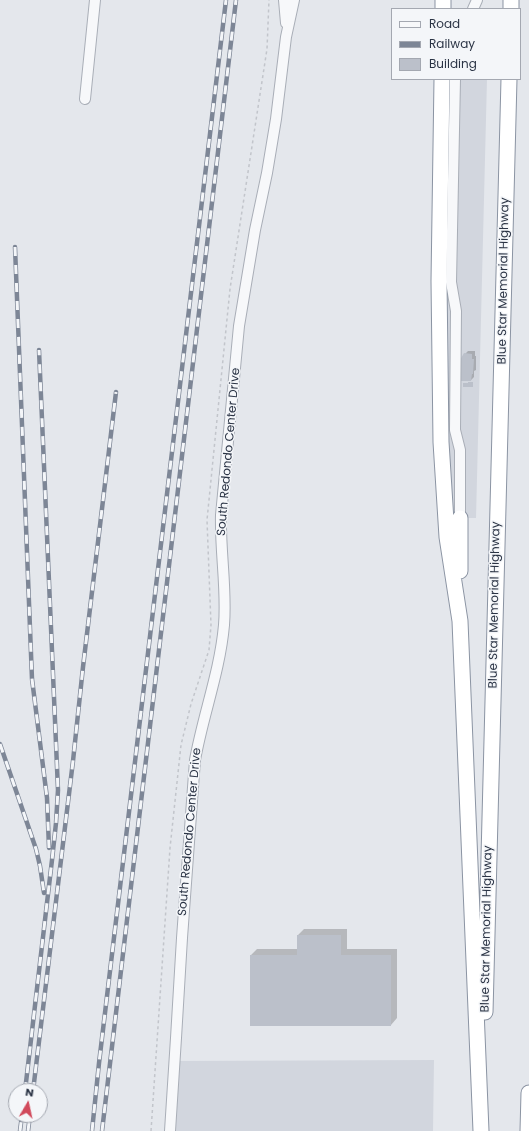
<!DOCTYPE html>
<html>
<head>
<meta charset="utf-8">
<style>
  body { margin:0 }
  #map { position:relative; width:529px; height:1131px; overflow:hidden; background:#e4e7ec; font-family:Poppins,sans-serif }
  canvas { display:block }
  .legend { position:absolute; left:391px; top:8px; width:130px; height:72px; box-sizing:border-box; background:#f4f6f9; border:1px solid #a4a8b1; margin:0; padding:5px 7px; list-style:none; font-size:12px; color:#2b3445 }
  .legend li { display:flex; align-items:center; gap:8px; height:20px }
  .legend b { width:20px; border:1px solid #a4a8b1 }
  .north { position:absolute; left:8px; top:1083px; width:40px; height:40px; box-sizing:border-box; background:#f4f6f9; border:1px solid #a4a8b1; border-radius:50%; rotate:9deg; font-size:11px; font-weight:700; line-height:16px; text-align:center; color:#2b3445 }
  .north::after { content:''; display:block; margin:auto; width:14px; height:18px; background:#d1495b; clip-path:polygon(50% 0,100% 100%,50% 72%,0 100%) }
</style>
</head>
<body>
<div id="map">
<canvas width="529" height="1131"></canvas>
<ul class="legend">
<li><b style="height:5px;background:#f7f8fa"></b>Road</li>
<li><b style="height:5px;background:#7d8696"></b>Railway</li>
<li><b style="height:11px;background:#bbc0ca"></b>Building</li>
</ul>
<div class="north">N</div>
</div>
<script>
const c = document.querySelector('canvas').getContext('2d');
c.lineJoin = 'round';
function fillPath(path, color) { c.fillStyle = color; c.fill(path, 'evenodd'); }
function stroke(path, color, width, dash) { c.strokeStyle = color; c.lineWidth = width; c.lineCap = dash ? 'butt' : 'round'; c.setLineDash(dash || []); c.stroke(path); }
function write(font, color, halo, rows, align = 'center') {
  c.font = font + ' Poppins,sans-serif'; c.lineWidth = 3; c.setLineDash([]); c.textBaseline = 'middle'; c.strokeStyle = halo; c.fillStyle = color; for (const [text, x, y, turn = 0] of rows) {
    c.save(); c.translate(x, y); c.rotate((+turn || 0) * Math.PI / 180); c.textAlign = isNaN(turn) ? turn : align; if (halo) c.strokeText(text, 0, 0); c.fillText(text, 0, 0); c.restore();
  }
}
fillPath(new Path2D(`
  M 450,79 L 487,79 L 476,518 L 450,518 L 444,282 Z
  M 434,1060 L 433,1131 L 170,1131 L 175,1061 Z`), '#d2d6de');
fillPath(new Path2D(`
  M 468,351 L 475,351 L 475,356 L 476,356 L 476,370 L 474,371 L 474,377 L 471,380 L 465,354 Z
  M 304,929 L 347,929 L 347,949 L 397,949 L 397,1018 L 391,1025 L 251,955 L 257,949 L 298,949 L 298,935 Z`), '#0003');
fillPath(new Path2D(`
  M 464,353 L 472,354 L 472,359 L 474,359 L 473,374 L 472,374 L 471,381 L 459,381 L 460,360 Z
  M 468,382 L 473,382 L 473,387 L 463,387 L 463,383 L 468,383 Z
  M 297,935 L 341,935 L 341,955 L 391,955 L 391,1026 L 250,1026 L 250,955 L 297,955 Z`), '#bbc0ca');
const minor = new Path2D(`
  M 284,0 L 286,23
  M 473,9 L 477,0
  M 455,79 L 451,282 L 456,311 L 455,430 L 460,450 L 460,518
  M 85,99 L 95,0
  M 170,1131 L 176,1038 L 182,938 L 195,760 C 203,715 220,671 224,625 C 227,590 220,552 221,515 L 239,326 L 255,230 L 267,173 L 276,119 L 286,37 L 294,0`);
const highway = new Path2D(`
  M 443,9 L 443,0
  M 511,9 L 511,0
  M 442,79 L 439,281 L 441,442 L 447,537 L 460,621 L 481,1131
  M 460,571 L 460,518
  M 485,1012 L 509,79
  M 528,1131 L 529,1093`);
stroke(minor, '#a9aeb7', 12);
stroke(highway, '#8b94a3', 17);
stroke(new Path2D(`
  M 151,1131 L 170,848 L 181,745 L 191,704 L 209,650 L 211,625 L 207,520 L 230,289 L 267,49 L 269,0`), '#c2c5cb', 1.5, [3, 3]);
stroke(minor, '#f7f8fa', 10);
stroke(highway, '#fff', 15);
const rail = new Path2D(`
  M 15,247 L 32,679 L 47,798 L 49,848
  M 0,744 L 36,849 L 40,866 L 44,893
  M 25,1091 L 52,860 L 56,823 L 58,790 L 39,350
  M 33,1091 L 73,761 L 83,667 L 116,392
  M 20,1131 L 22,1115
  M 28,1131 L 30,1115
  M 92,1131 L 99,1063 L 226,0
  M 102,1131 L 236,0`);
stroke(rail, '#7d8696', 4.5);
stroke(rail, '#f4f6f9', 3, [9]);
write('12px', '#2b3445', '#f4f6f9', [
  ["Blue Star Memorial Highway",504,281,-89],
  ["South Redondo Center Drive",229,452,-85],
  ["Blue Star Memorial Highway",495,605,-89],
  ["South Redondo Center Drive",190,832,-85],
  ["Blue Star Memorial Highway",487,929,-89]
]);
</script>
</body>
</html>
